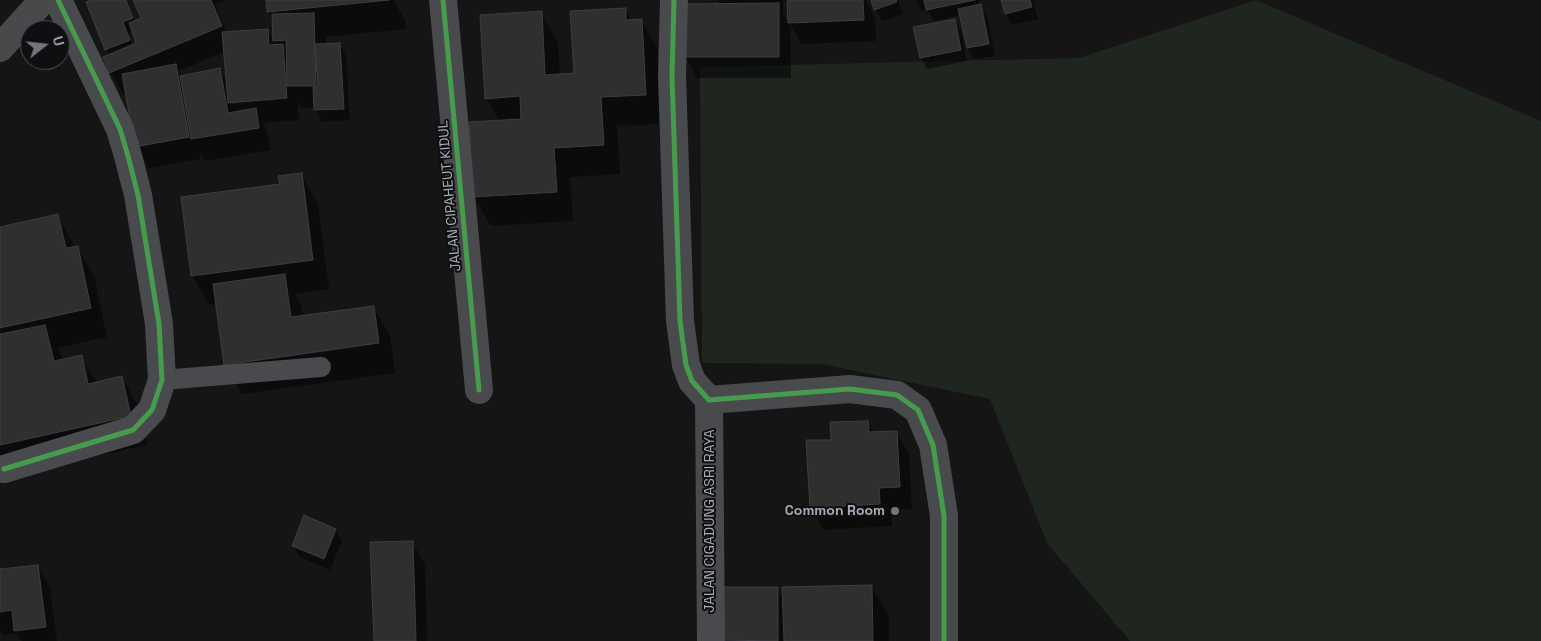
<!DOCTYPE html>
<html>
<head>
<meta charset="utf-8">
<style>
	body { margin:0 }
	#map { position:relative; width:1541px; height:641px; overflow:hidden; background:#151515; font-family:"Space Grotesk",sans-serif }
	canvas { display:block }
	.north { position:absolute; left:20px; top:20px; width:50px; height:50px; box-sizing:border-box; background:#0f0f11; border:1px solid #4b4e53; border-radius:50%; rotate:74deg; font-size:14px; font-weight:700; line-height:20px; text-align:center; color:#a6acb5 }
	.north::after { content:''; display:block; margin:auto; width:18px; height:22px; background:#73777d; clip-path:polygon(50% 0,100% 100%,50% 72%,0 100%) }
</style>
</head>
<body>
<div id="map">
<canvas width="1541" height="641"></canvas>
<div class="north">U</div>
</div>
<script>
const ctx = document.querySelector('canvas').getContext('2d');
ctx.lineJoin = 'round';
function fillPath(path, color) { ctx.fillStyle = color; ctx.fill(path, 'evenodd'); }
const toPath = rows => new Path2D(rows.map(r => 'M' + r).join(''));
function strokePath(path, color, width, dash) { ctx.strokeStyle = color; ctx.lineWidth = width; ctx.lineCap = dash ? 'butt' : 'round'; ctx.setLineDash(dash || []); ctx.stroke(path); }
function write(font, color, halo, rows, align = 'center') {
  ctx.font = font + ' "Space Grotesk",sans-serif'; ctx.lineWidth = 4; ctx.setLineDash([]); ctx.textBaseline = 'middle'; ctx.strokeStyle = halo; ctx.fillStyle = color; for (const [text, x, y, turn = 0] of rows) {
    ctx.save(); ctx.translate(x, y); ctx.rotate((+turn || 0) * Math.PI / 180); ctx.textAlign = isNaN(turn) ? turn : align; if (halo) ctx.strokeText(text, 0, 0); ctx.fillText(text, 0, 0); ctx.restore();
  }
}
fillPath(toPath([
	[1256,0,1541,121,1541,641,1130,641,1047,543,990,399,821,364,702,363,700,67,1079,58]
]), '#1f251f');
fillPath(toPath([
	[95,0,127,0,135,22,142,19,136,0,226,0,215,4,227,33,267,30,274,42,274,22,268,12,267,0,393,0,405,20,405,29,326,37,326,45,340,44,346,56,350,120,322,122,315,108,301,108,298,102,299,120,263,123,267,131,271,150,205,161,200,152,200,159,149,168,136,147,127,93,123,94,110,72,110,56,106,49],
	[133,32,138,44,133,46,128,34],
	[225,52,228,84,220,70,181,77,178,71],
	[718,0,783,0,783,13,790,25,789,9,784,0,866,0,875,18,876,41,802,44,790,24,791,78,697,78,685,56,721,5],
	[872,0,898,0,903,14,882,21,875,9],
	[915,0,979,0,980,6,987,17,995,56,974,59,968,48,961,15,934,21,928,10,922,11],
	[1002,0,1033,0,1038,19,1012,25,1006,14],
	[625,9,632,21,641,20,658,49,663,124,617,126,620,174,570,177,573,221,491,226,474,197,500,122,486,98,541,13,558,42,560,75,575,74],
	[955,20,961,32,967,61,927,69,921,58,915,28],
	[301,174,318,204,329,289,295,294,301,305,303,317,373,307,390,336,395,373,242,394,225,364,217,304,209,305,192,275,281,185],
	[58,215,75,248,77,247,94,276,107,337,58,348,63,360,81,356,97,383,122,378,139,407,147,445,0,477,0,228],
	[867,422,874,433,896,432,909,454,912,509,891,510,892,526,824,530,811,508,832,441],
	[335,530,342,541,330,570,300,557,293,546],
	[412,542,425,564,427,641,376,641],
	[38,566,50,588,57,641,22,641,17,633,4,635,0,629,0,571],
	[872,587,889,616,889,641,723,641,777,588,784,600]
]), '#0007');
const building = toPath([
	[92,0,126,0,133,18,123,22,130,40,105,50,86,2,92,0],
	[133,0,211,0,222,26,109,73,103,57,136,43,129,23,141,18,133,0],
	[266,0,389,0,267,12,266,0],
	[787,0,863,0,864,20,788,23,787,0],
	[871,0,896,0,897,2,874,10,871,0],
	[924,0,975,0,926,10,924,0],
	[1001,0,1030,0,1032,7,1005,14,1001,0],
	[779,3,779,57,683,57,683,4,779,3],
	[981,4,989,44,967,48,958,9,981,4],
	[626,8,626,20,642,19,646,95,601,97,604,145,554,148,557,192,473,197,469,122,521,119,520,96,485,99,480,15,542,11,545,75,574,73,570,11,626,8],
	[314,13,316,86,287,86,286,40,273,41,272,14,314,13],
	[955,19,961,50,920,58,913,27,955,19],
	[268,29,269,45,283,44,287,98,228,103,222,32,268,29],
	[340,43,344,109,314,110,313,87,318,87,315,44,340,43],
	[176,64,189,137,135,147,122,74,176,64],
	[220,68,228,113,256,108,259,128,191,139,180,76,220,68],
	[302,173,313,260,191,276,181,197,280,184,278,176,302,173],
	[58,214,66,248,78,246,91,308,0,328,0,227,58,214],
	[285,274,291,317,374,306,379,343,224,365,213,284,285,274],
	[45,325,54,361,82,355,88,384,122,376,131,416,0,445,0,334,45,325],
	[868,421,869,432,897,431,900,487,879,488,880,504,810,508,806,440,831,440,830,422,868,421],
	[304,515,336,529,324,559,292,546,304,515],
	[413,541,416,641,374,641,370,542,413,541],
	[38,565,46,627,14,631,12,610,0,612,0,569,38,565],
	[872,585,873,641,784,641,782,587,872,585],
	[721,587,778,587,778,641,721,640,721,587]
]);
fillPath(building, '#2f2f30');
strokePath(building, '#3d3e41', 1);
strokePath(toPath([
	[162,380,321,367]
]), '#494a4d', 20);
strokePath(toPath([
	[443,0,479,390],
	[674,0,672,76,680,321,686,365,692,381,709,400],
	[709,400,850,389,897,395,918,410,933,445,944,516,944,641],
	[709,400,711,641],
	[4,469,133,430,152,410,162,380,159,324,154,293,138,195,128,156,120,129,58,0]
]), '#494a4d', 28);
strokePath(toPath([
	[0,48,43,0]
]), '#48494b', 28);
strokePath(toPath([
	[443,0,479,390],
	[674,0,672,76,680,321,686,365,692,381,709,400,850,389,897,395,918,410,933,445,944,516,944,641],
	[4,469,133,430,152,410,162,380,159,324,154,293,138,195,128,156,120,129,58,0]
]), '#469c4c', 5);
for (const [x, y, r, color] of [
	[895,511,5,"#73777d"]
]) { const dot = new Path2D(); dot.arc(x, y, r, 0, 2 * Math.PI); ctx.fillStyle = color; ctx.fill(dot); strokePath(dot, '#0f0f11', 2); }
write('14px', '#a6acb5', '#0f0f11', [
	["JALAN CIPAHEUT KIDUL",450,196,-95],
	["JALAN CIGADUNG ASRI RAYA",710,521,-90]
]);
write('bold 14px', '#a6acb5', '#0f0f11', [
	["Common Room",885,511]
], 'right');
</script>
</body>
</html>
